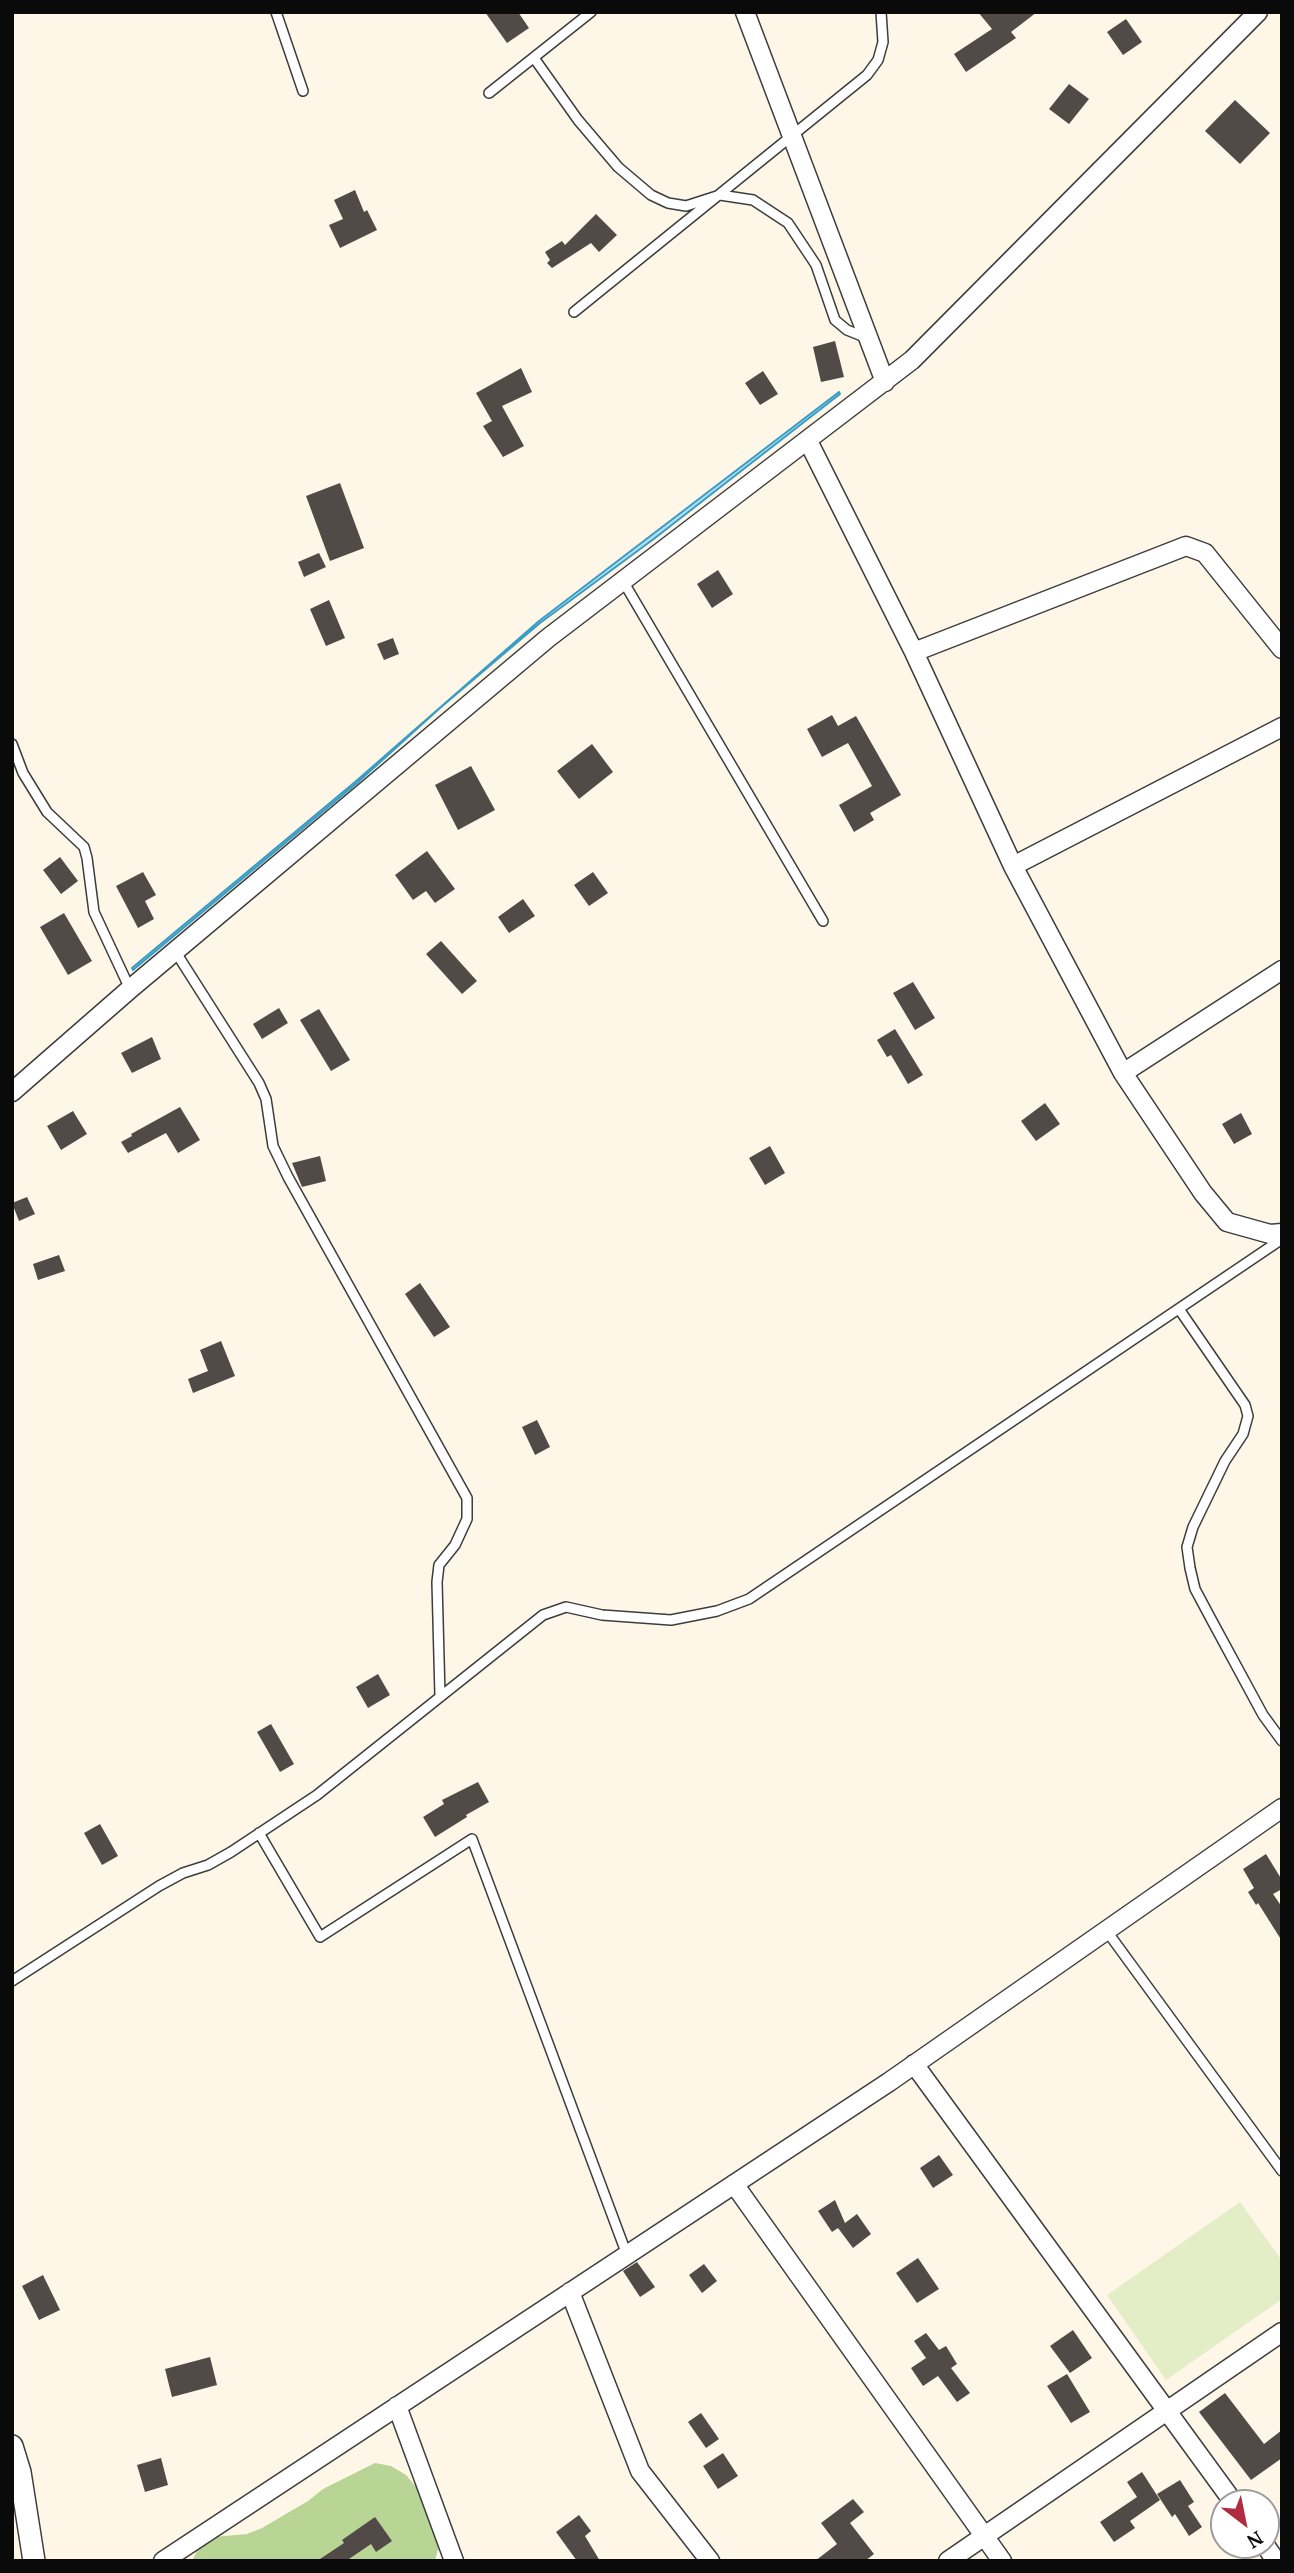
<!DOCTYPE html>
<html>
<head>
<meta charset="utf-8">
<style>
	body { margin:0 }
	#map { position:relative; width:1294px; height:2573px; overflow:hidden; background:#fef7e8; font-family:"PT Serif",serif }
	canvas { display:block }
	.frame { position:absolute; inset:0; border:14px solid #0a0a0a; pointer-events:none }
	.north { position:absolute; left:1210px; top:2489px; width:70px; height:70px; box-sizing:border-box; background:#fff; border:2px solid #9d9d9d; border-radius:50%; rotate:148deg; font-size:19px; font-weight:700; line-height:28px; text-align:center; color:#0a0a0a }
	.north::after { content:''; display:block; margin:auto; width:24px; height:32px; background:#b02b3f; clip-path:polygon(50% 0,100% 100%,50% 72%,0 100%) }
</style>
</head>
<body>
<div id="map">
<canvas width="1294" height="2573"></canvas>
<div class="frame"></div>
<div class="north">N</div>
</div>
<script>
const ctx = document.querySelector('canvas').getContext('2d');
ctx.lineJoin = 'round';
function fillPath(path, color) { ctx.fillStyle = color; ctx.fill(path, 'evenodd'); }
const toPath = rows => new Path2D(rows.map(r => 'M' + r).join(''));
function strokePath(path, color, width, dash) { ctx.strokeStyle = color; ctx.lineWidth = width; ctx.lineCap = dash ? 'butt' : 'round'; ctx.setLineDash(dash || []); ctx.stroke(path); }
fillPath(toPath([
	[375,2463,391,2466,406,2475,428,2501,442,2533,435,2561,192,2561,200,2545,213,2537,247,2534,262,2528,308,2501,323,2489]
]), '#b8d595');
fillPath(toPath([
	[1240,2202,1282,2261,1282,2299,1166,2380,1107,2295]
]), '#e3edc6');
const water = toPath([
	[839,392,840,394,655,538,540,623,440,708,357,783,133,970,132,968,355,782,539,621,839,392]
]);
fillPath(water, '#b0e0f2');
strokePath(water, '#3b9cc4', 2);
fillPath(toPath([
	[485,12,518,12,529,28,507,43],
	[978,12,1037,12,1011,32,1016,38,966,72,954,54,992,29],
	[1126,19,1142,42,1123,55,1107,32],
	[1069,84,1089,99,1069,124,1049,109],
	[1235,100,1270,133,1240,164,1205,131],
	[355,190,364,212,367,210,377,230,340,248,329,225,343,219,334,200],
	[596,214,617,235,599,252,591,243,552,268,547,263,550,260,545,252,562,241,565,245],
	[835,341,844,377,821,382,813,347],
	[521,368,532,392,502,406,524,446,503,457,483,426,492,421,476,393],
	[763,371,778,394,760,405,745,383],
	[340,483,364,548,330,561,306,496],
	[319,553,326,567,304,577,298,562],
	[718,570,733,594,712,608,697,584],
	[329,600,345,638,326,646,310,609],
	[393,638,399,654,384,660,377,644],
	[832,715,838,726,856,716,901,795,870,813,874,820,854,832,839,805,872,786,848,743,822,757,807,729],
	[592,744,613,772,579,799,557,771],
	[471,766,495,810,458,830,435,785],
	[427,851,455,889,435,903,426,891,413,900,395,875],
	[60,857,78,881,61,894,43,870],
	[143,872,156,895,145,901,154,919,138,928,116,886],
	[593,872,608,893,589,906,574,885],
	[523,899,535,916,509,933,498,917],
	[64,913,92,961,68,975,40,927],
	[441,941,477,981,462,994,426,954],
	[913,982,935,1018,915,1030,893,993],
	[279,1008,288,1023,262,1039,253,1024],
	[319,1009,350,1060,331,1071,300,1020],
	[895,1029,923,1075,908,1084,891,1055,887,1057,877,1040],
	[152,1037,161,1059,132,1073,121,1053],
	[1045,1103,1060,1124,1036,1141,1021,1121],
	[180,1107,200,1140,178,1153,166,1133,128,1153,121,1142,132,1136,131,1134],
	[73,1111,87,1134,61,1150,47,1126],
	[1241,1113,1252,1134,1234,1144,1222,1124],
	[770,1146,785,1173,765,1185,749,1158],
	[320,1156,326,1181,302,1187,292,1163],
	[27,1197,35,1214,19,1221,12,1203],
	[59,1255,65,1271,38,1280,33,1264],
	[420,1283,450,1327,434,1337,405,1294],
	[221,1341,235,1376,193,1393,188,1379,208,1371,200,1350],
	[537,1420,550,1447,535,1455,522,1427],
	[378,1674,390,1695,368,1708,356,1687],
	[271,1724,294,1764,280,1772,257,1732],
	[478,1782,489,1802,466,1815,467,1817,435,1837,423,1817,444,1804,442,1800],
	[100,1824,118,1856,102,1865,84,1833],
	[1266,1854,1282,1880,1282,1889,1273,1894,1282,1907,1282,1941,1258,1903,1256,1905,1248,1892,1254,1888,1243,1869],
	[939,2155,953,2175,933,2188,920,2168],
	[835,2200,845,2223,857,2214,871,2234,853,2248,838,2228,832,2232,818,2211],
	[918,2258,939,2289,917,2303,896,2273],
	[637,2262,655,2287,640,2297,623,2271],
	[704,2264,717,2281,702,2293,689,2275],
	[43,2275,60,2310,39,2320,22,2286],
	[1073,2330,1092,2358,1070,2373,1050,2346],
	[926,2333,939,2350,946,2346,957,2364,951,2368,970,2393,957,2402,938,2376,923,2386,911,2368,926,2358,914,2341],
	[210,2357,217,2385,172,2397,165,2369],
	[1067,2374,1090,2412,1071,2423,1047,2386],
	[1225,2393,1264,2444,1282,2430,1282,2458,1251,2480,1199,2412],
	[701,2413,719,2439,706,2448,688,2422],
	[723,2453,738,2476,718,2489,703,2466],
	[161,2458,168,2485,145,2492,137,2465],
	[1142,2472,1160,2500,1130,2521,1135,2528,1114,2542,1100,2522,1137,2497,1127,2482],
	[1180,2480,1194,2502,1188,2506,1202,2527,1189,2536,1175,2514,1172,2517,1157,2494],
	[853,2499,864,2512,850,2523,874,2554,865,2561,815,2561,837,2544,821,2523],
	[579,2515,591,2531,585,2536,600,2561,577,2561,556,2532],
	[375,2517,392,2541,376,2552,371,2544,346,2561,317,2561,344,2543,342,2540]
]), '#524a47');
const service = toPath([
	[276,12,303,91],
	[534,58,578,120,618,167,651,195,668,203,686,206,720,195,753,200,788,223,816,265,835,320,847,330,867,338],
	[489,93,591,12],
	[574,312,867,75,878,60,883,42,881,12],
	[623,581,823,921],
	[12,744,23,773,47,812,84,847,87,858,94,912,130,989],
	[175,951,259,1083,266,1099,273,1146,288,1177,467,1498,467,1519,455,1545,439,1565,437,1582,440,1696],
	[1179,1309,1245,1405,1248,1416,1243,1434,1225,1461,1193,1527,1187,1547,1190,1568,1195,1589,1211,1619,1263,1715,1282,1741],
	[259,1833,320,1937,472,1839,627,2255],
	[1106,1930,1282,2171],
	[12,1981,159,1886,183,1873,208,1865,231,1852,317,1795,543,1615,566,1607,602,1615,671,1620,717,1611,749,1599,1282,1239]
]);
const minor = toPath([
	[745,12,885,382],
	[808,441,914,652,1013,866,1123,1073,1203,1193,1227,1222,1270,1234,1282,1233],
	[914,652,1186,546,1205,553,1282,649],
	[1013,866,1282,727],
	[1123,1073,1282,970],
	[12,1092,130,989,548,638,912,360,1258,12],
	[914,2064,1234,2503],
	[734,2184,1002,2561],
	[570,2292,640,2471,710,2561],
	[397,2406,454,2561],
	[1265,2545,1276,2561],
	[163,2561,889,2082,1282,1808],
	[948,2561,1282,2332]
]);
const tertiary = toPath([
	[12,2446,20,2472,34,2561]
]);
strokePath(service, '#3d3d3d', 12);
strokePath(minor, '#3d3d3d', 21);
strokePath(tertiary, '#3d3d3d', 24);
strokePath(service, '#fff', 9);
strokePath(minor, '#fff', 18);
strokePath(tertiary, '#fff', 21);
</script>
</body>
</html>
